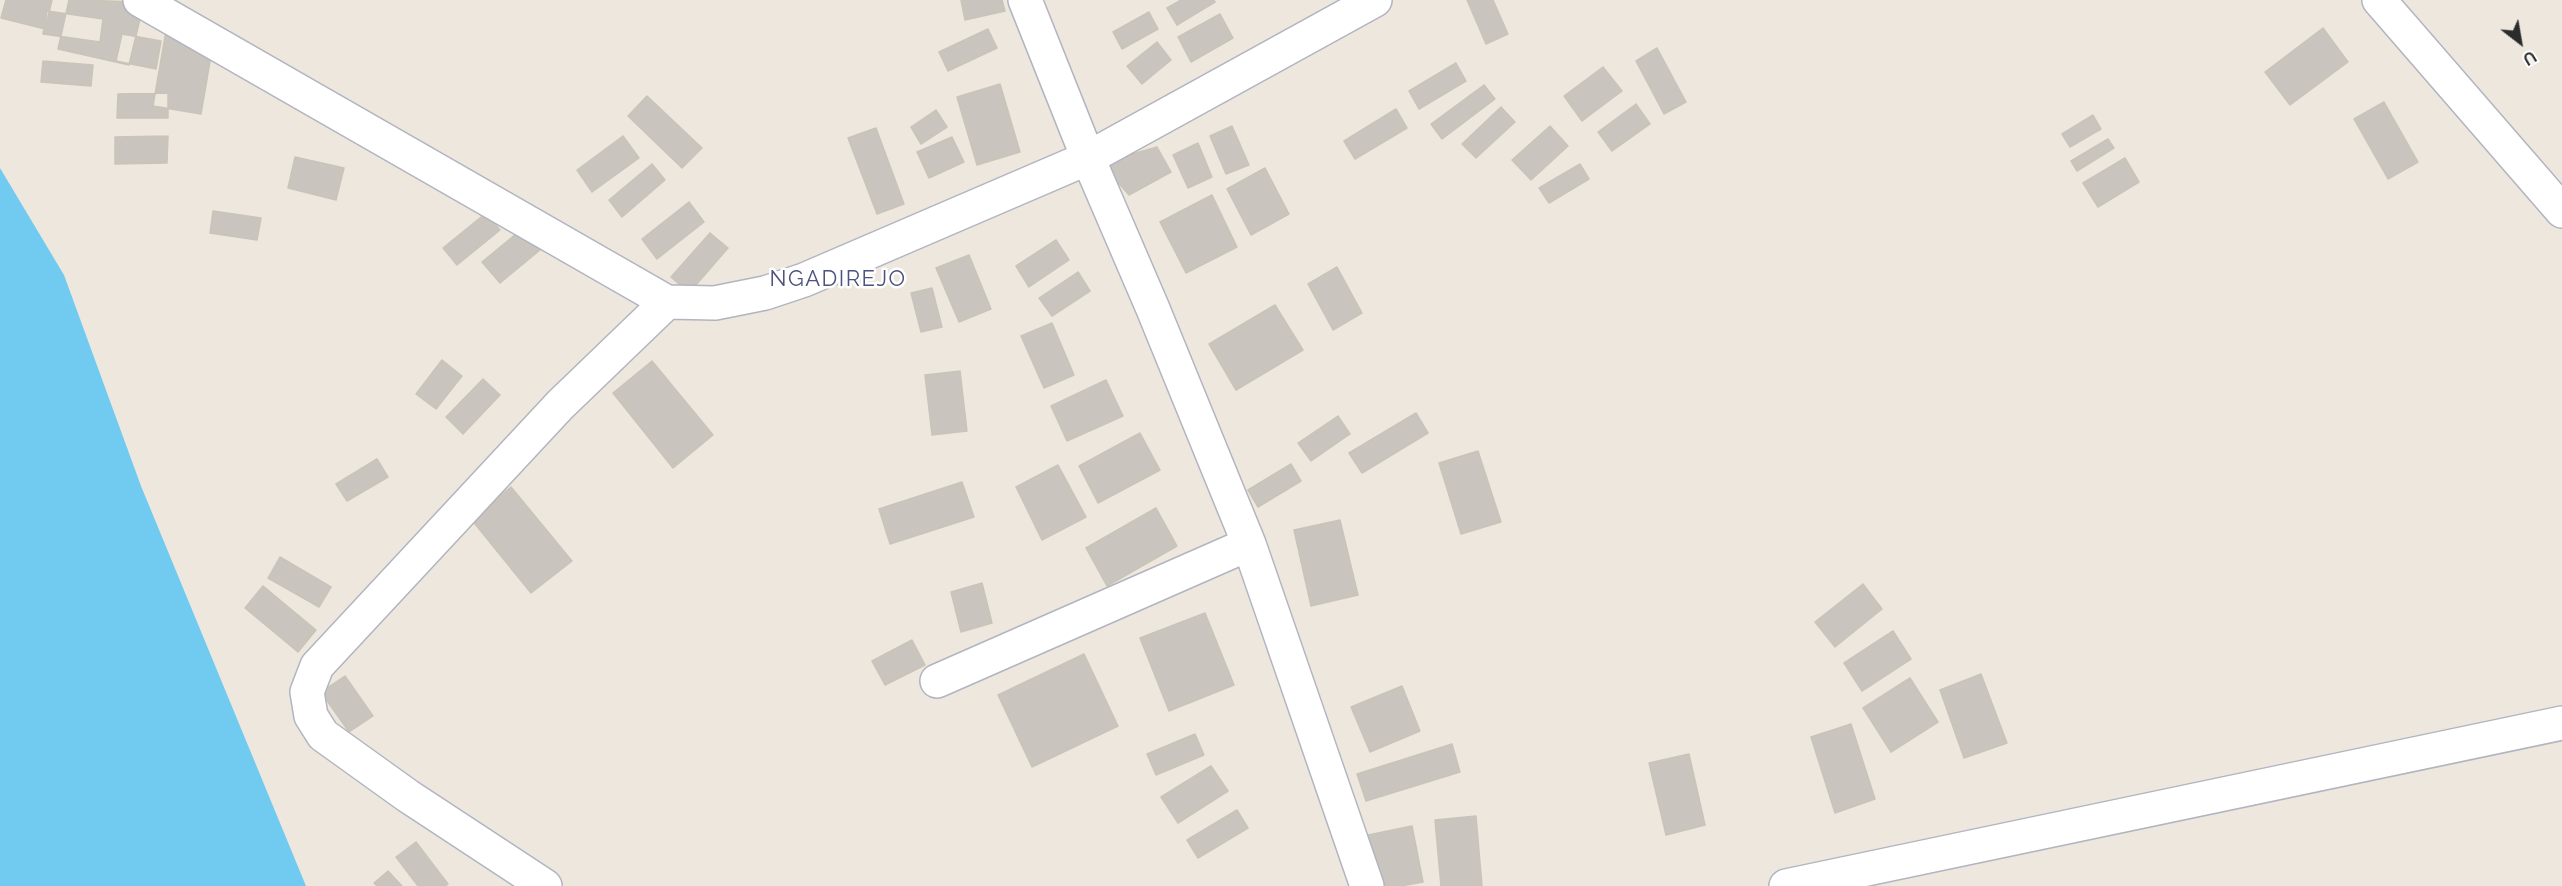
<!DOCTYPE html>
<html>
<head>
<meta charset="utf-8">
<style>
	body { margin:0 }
	#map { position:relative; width:2562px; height:886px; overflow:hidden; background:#eee7de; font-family:Raleway,sans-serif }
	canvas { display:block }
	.north { position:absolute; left:2490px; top:12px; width:60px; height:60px; -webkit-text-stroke:4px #fff; paint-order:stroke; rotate:149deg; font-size:16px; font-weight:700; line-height:24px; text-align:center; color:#2c2c2c }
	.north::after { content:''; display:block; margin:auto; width:21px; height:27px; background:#2c2c2c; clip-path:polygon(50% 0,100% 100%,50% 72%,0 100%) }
</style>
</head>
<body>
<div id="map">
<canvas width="2562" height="886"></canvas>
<div class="north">U</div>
</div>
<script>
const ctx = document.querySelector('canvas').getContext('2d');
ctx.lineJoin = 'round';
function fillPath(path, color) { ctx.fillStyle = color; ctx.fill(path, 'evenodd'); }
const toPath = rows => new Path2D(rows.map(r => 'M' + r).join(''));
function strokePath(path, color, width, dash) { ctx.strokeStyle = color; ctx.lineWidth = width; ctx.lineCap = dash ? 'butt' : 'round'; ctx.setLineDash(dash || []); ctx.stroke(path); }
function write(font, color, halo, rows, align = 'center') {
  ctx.font = font + ' Raleway,sans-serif'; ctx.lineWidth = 5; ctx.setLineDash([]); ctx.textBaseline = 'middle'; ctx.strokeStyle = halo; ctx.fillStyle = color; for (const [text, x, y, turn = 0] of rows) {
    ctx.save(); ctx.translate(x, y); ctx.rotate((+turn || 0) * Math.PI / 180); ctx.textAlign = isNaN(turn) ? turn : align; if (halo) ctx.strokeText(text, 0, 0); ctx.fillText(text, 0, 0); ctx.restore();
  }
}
fillPath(toPath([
	[0,168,64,275,141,486,306,886,0,886]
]), '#71cbf0');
const building = toPath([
	[6,0,52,0,45,29,1,18,6,0],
	[69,0,144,2,129,65,58,49,69,0],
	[961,0,1002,0,1005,11,965,20,961,0],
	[1181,0,1214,0,1215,2,1177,25,1167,8,1181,0],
	[1467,0,1493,0,1508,34,1486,44,1467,0],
	[47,11,103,19,100,42,43,34,47,11],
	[1149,12,1158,29,1122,49,1113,32,1149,12],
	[1220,14,1233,38,1191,62,1178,37,1220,14],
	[2323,28,2348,62,2290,105,2265,72,2323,28],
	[988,29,997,48,948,71,939,52,988,29],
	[166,31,214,38,201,114,153,106,166,31],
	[122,34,161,41,156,69,116,61,122,34],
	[1157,42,1171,60,1142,84,1127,66,1157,42],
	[1657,48,1686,102,1664,114,1636,61,1657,48],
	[43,61,93,65,91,86,41,82,43,61],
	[1456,63,1466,81,1419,109,1409,91,1456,63],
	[1603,67,1622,91,1582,121,1564,96,1603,67],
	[1000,84,1020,152,977,165,957,97,1000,84],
	[1484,85,1495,99,1442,139,1431,124,1484,85],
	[168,93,168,118,117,118,118,94,168,93],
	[647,96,702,148,682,168,628,116,647,96],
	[2384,102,2418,162,2388,179,2354,119,2384,102],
	[1636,104,1650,124,1612,151,1598,132,1636,104],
	[1501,107,1515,122,1476,158,1462,144,1501,107],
	[1396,109,1407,128,1355,159,1344,141,1396,109],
	[936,110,947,127,921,144,911,127,936,110],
	[2093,115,2101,129,2070,147,2062,134,2093,115],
	[1232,126,1249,165,1226,174,1210,136,1232,126],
	[1550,126,1568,146,1531,180,1512,160,1550,126],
	[876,128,904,204,877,214,848,138,876,128],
	[168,136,167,163,115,164,115,137,168,136],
	[623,136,639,158,592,192,577,170,623,136],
	[952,137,964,162,929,178,917,152,952,137],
	[2108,139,2114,148,2077,171,2071,161,2108,139],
	[1198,143,1212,177,1188,188,1173,155,1198,143],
	[1157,147,1171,172,1129,195,1101,163,1157,147],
	[295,157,344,168,336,200,288,188,295,157],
	[2125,158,2139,182,2098,207,2083,183,2125,158],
	[652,164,665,180,622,217,609,200,652,164],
	[1580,164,1589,179,1549,203,1539,188,1580,164],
	[1265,168,1289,214,1251,235,1227,189,1265,168],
	[1212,195,1237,247,1186,273,1160,222,1212,195],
	[689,202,704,222,657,259,642,239,689,202],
	[213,211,261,218,257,240,210,233,213,211],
	[486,213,500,230,457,265,443,248,486,213],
	[522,229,540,250,500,283,482,262,522,229],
	[710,233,728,248,689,293,671,277,710,233],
	[1056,240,1069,260,1029,287,1016,266,1056,240],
	[969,255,991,309,959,322,936,268,969,255],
	[1337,267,1362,313,1333,330,1308,284,1337,267],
	[1078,272,1090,291,1052,316,1039,298,1078,272],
	[932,288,942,327,921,332,911,293,932,288],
	[1275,305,1303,350,1236,390,1209,344,1275,305],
	[1052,323,1074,375,1044,388,1021,336,1052,323],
	[442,360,462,376,436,409,416,394,442,360],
	[652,361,713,435,673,468,613,393,652,361],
	[960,371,967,431,932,435,925,375,960,371],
	[483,379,500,395,463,434,446,417,483,379],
	[1106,380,1123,416,1067,441,1051,406,1106,380],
	[1416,413,1428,433,1362,473,1349,453,1416,413],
	[1338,416,1350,434,1311,461,1298,443,1338,416],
	[1140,433,1160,470,1098,503,1079,466,1140,433],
	[1478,451,1501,522,1461,534,1439,463,1478,451],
	[377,459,388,477,347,501,336,484,377,459],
	[1291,464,1301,481,1258,507,1248,490,1291,464],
	[1058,465,1086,517,1042,540,1016,487,1058,465],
	[962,482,974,517,890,544,879,509,962,482],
	[511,487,572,561,531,593,471,519,511,487],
	[1156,508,1177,546,1107,586,1086,548,1156,508],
	[1340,520,1358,595,1311,606,1294,530,1340,520],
	[280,557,331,587,319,607,268,578,280,557],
	[982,583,992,623,961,632,951,592,982,583],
	[1863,584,1882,609,1835,647,1815,622,1863,584],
	[263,586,316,630,298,652,245,608,263,586],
	[1205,613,1234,685,1169,711,1140,638,1205,613],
	[1893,631,1911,659,1862,691,1844,663,1893,631],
	[912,640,925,665,885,685,872,661,912,640],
	[1084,654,1118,726,1032,767,998,695,1084,654],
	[1981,674,2007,743,1964,758,1940,690,1981,674],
	[345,676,373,716,349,732,321,692,345,676],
	[1910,678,1938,722,1891,752,1863,708,1910,678],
	[1402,686,1420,731,1370,752,1351,707,1402,686],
	[1851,724,1875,799,1835,813,1811,737,1851,724],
	[1195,734,1204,755,1156,775,1147,754,1195,734],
	[1452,744,1460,772,1366,801,1357,774,1452,744],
	[1689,754,1705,825,1666,835,1649,763,1689,754],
	[1211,766,1228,791,1178,823,1161,797,1211,766],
	[1237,810,1248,828,1198,858,1187,840,1237,810],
	[1476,816,1482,886,1441,886,1435,820,1476,816],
	[1412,826,1423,882,1401,886,1378,886,1368,835,1412,826],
	[416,842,448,884,445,886,418,886,396,857,416,842],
	[388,871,402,886,377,886,374,883,388,871]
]);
fillPath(building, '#c9c4be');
strokePath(building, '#c9c4b8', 1.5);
const street = toPath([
	[140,0,667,302],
	[1025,0,1088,158,1153,309,1249,544,1367,886],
	[2379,0,2562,211],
	[937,681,1249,544],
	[545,886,408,796,323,735,311,716,307,692,317,666,560,405,667,302,715,303,765,293,804,280,1088,158,1375,0],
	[1786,886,2562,723]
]);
strokePath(street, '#b2b4c0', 36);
strokePath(street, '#fff', 33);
ctx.letterSpacing = '1.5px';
write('22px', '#4b537e', '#fff', [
	["NGADIREJO",838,279]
]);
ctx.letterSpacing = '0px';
</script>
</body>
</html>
